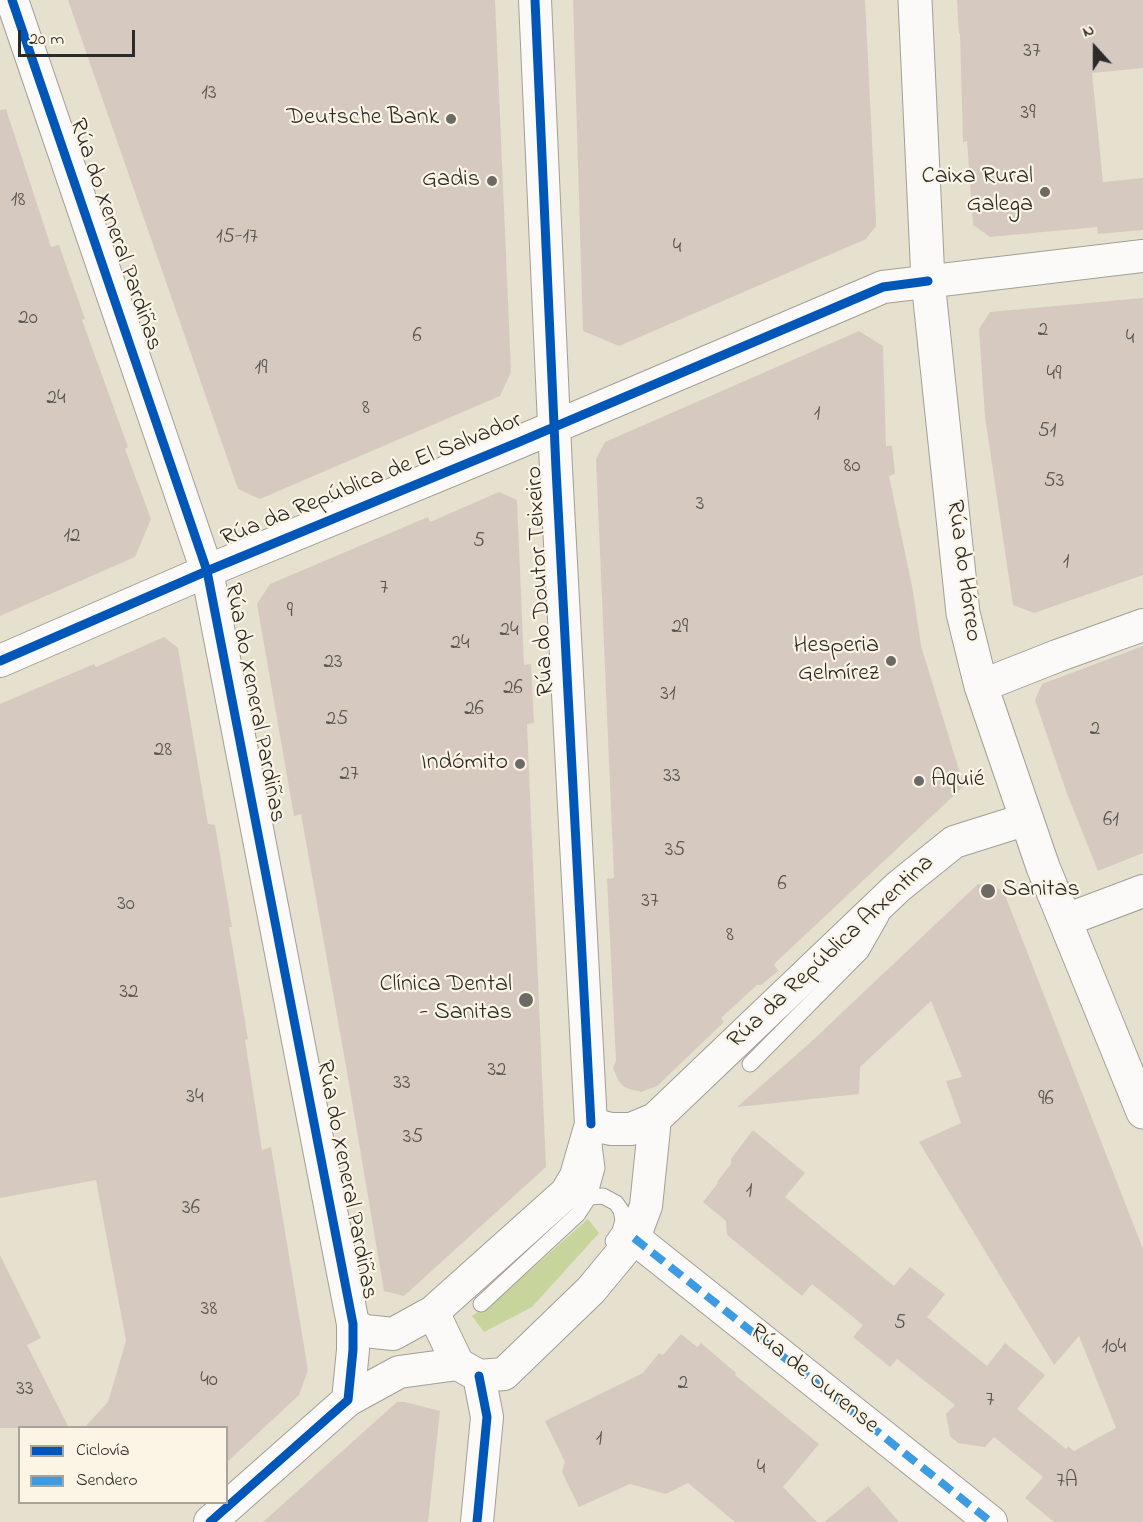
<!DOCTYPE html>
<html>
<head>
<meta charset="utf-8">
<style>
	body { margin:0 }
	#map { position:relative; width:1143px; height:1522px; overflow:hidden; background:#e6e0cf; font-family:"Indie Flower",sans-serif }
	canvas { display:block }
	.legend { position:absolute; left:18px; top:1426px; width:210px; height:78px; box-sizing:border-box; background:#fcf5e5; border:2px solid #a8a49b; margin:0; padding:8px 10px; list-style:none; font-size:18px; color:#2b2b2b }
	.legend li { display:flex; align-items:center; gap:12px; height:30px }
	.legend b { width:30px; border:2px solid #a8a49b }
	.north { position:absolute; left:1065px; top:18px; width:60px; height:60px; -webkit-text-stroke:4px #fcf5e5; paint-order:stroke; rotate:339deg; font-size:16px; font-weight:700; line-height:24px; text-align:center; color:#2b2b2b }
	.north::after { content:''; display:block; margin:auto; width:21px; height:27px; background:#2b2b2b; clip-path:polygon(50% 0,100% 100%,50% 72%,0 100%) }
	.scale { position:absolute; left:18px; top:30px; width:117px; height:27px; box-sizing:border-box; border:3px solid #2b2b2b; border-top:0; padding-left:8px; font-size:18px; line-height:21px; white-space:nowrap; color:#2b2b2b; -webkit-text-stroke:4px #fcf5e5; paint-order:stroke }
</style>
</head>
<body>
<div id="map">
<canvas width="1143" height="1522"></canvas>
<ul class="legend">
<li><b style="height:8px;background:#0057b8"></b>Ciclovía</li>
<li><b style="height:8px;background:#3d9ce1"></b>Sendero</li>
</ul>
<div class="north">N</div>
<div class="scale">20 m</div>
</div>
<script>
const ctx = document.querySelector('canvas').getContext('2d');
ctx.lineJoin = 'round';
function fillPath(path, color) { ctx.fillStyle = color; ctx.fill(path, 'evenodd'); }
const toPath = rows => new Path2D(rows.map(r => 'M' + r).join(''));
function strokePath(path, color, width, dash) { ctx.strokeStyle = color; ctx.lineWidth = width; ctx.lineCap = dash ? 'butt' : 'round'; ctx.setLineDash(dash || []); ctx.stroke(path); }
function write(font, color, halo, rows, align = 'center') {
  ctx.font = font + ' "Indie Flower",sans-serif'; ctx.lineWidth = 4.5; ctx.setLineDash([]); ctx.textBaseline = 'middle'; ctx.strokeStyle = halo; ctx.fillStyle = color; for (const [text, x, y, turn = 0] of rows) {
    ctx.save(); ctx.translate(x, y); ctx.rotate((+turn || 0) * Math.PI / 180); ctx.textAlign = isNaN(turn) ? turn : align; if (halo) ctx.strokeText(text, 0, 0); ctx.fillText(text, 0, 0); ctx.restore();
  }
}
fillPath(toPath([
	[588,1219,599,1233,532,1307,484,1332,472,1316,499,1298]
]), '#c7d49b');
fillPath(toPath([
	[68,0,495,0,511,372,500,396,260,499,238,489],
	[573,0,865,0,876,221,876,226,866,239,619,346,583,331],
	[957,0,1143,0,1143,68,1092,73,1103,182,1143,178,1143,230,1098,234,1097,227,990,237,973,225,967,141,963,142,960,34,959,34],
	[6,109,51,247,59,245,85,319,82,320,128,447,125,449,151,519,135,557,0,616,0,110],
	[1143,298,1143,575,1034,613,1013,605,985,417,979,329,990,312],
	[859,331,883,346,886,446,892,446,895,474,889,476,913,591,921,646,964,786,774,964,778,971,761,985,757,985,721,1018,724,1022,657,1086,641,1092,629,1089,623,1086,618,1080,613,1068,616,1061,607,879,614,878,596,459,605,442],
	[499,492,517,500,524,665,531,664,534,723,527,724,546,1167,404,1296,384,1291,346,1066,301,814,294,816,257,604,270,584,428,517,430,522],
	[164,637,178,648,208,824,215,825,232,927,229,927,248,1039,245,1040,262,1150,271,1147,308,1370,299,1395,226,1463,226,1428,84,1428,108,1402,126,1341,96,1180,0,1198,0,704,94,664,96,667],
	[1143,646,1143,853,1098,871,1066,791,1035,700,1042,684],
	[978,884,1003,890,1143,1249,1143,1522,1054,1522,1025,1498,1043,1477,994,1437,985,1447,958,1443,950,1436,946,1414,955,1405,897,1359,890,1367,853,1337,863,1325,812,1284,802,1296,727,1235,726,1221,703,1202,718,1183,717,1182,731,1164,731,1159,753,1130,805,1173,785,1197,894,1286,910,1267,945,1294,927,1317,987,1366,1005,1343,1045,1375,1017,1409,1066,1449,1068,1446,1074,1451,1116,1428,1079,1336,1054,1365,919,1142,961,1123,946,1081,962,1077,931,1001,860,1067,859,1094,737,1107,812,1041],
	[0,1255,41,1338,27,1345,69,1428,0,1428],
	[681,1334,697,1347,701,1343,736,1373,735,1375,819,1444,783,1487,817,1522,735,1522,688,1483,666,1494,630,1484,579,1507,562,1472,565,1462,545,1421,643,1373,659,1353,663,1355],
	[397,1402,405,1402,440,1411,428,1522,263,1522],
	[868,1486,899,1522,824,1522]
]), '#d6cac0');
const service = toPath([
	[750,1064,861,952,881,917],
	[589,1197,603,1196,616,1203,621,1210,623,1220,620,1231,613,1241],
	[481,1304,578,1214,589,1197,597,1168,594,1145]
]);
const minor = toPath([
	[12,0,207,571,353,1324,353,1350,348,1400],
	[0,661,207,571,519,442,883,287,1143,256],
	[981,686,1057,656,1143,625],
	[1066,920,1143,891],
	[591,1124,611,1129,631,1129,655,1119,898,887,954,842,1027,819],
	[634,1238,991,1522],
	[433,1312,458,1364,479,1376,504,1374,591,1290,634,1238,646,1206,655,1119],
	[353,1324,365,1331,393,1334,433,1312,566,1193,576,1176,591,1124,556,469,535,0],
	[210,1522,348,1400,399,1372,458,1364],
	[477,1522,487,1417,479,1376]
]);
const tertiary = toPath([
	[915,0,928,281,963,613,981,686,1043,867,1143,1112]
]);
strokePath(service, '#a29f95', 17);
strokePath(minor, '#a29f95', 34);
strokePath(tertiary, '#a29f95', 35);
strokePath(service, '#fbfaf8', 15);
strokePath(minor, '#fbfaf8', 32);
strokePath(tertiary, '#fbfaf8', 33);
strokePath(toPath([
	[634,1238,991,1522]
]), '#3d9ce1', 8, [15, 8]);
strokePath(toPath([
	[12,0,207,571,353,1324,353,1350,348,1400,210,1522],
	[535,0,556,469,591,1124],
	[0,661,207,571,519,442,883,287,928,281],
	[477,1522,487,1417,479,1376]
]), '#0057b8', 9);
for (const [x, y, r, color] of [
	[451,119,6,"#6c6a64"],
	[492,181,6,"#6c6a64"],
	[1045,192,6,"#6c6a64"],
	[891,661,6,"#6c6a64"],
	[520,764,6,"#6c6a64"],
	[919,781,6,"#6c6a64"],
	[988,891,8,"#6c6a64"],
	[526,1000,8,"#6c6a64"]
]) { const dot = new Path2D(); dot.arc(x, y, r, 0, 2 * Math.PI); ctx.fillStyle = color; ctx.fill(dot); strokePath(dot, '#fcf5e5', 2); }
write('21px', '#565451', null, [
	["37",1032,53],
	["13",209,95],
	["39",1028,115],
	["18",18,202],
	["15-17",237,239],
	["4",677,249],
	["20",28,320],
	["2",1043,332],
	["6",417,338],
	["4",1130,340],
	["19",261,370],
	["49",1054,376],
	["24",56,400],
	["8",366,410],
	["1",817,416],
	["51",1047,433],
	["80",852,468],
	["53",1054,483],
	["3",700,506],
	["12",72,538],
	["5",479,543],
	["1",1066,564],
	["7",384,590],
	["9",290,613],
	["29",680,629],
	["24",509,632],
	["24",460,645],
	["23",333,664],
	["26",513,690],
	["31",668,696],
	["26",474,711],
	["25",337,721],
	["2",1095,731],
	["28",163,752],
	["27",349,776],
	["33",672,778],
	["61",1111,822],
	["35",675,852],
	["6",782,886],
	["37",650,903],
	["30",126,906],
	["8",730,937],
	["32",129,994],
	["32",497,1072],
	["33",402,1085],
	["34",195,1099],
	["96",1046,1101],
	["35",413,1139],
	["1",749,1193],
	["36",191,1210],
	["38",209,1311],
	["5",900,1325],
	["104",1114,1349],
	["40",209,1382],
	["2",683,1385],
	["33",25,1391],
	["7",990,1402],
	["1",599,1441],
	["4",761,1470],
	["7A",1067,1483]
]);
write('24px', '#2b2b2b', '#fcf5e5', [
	["Deutsche Bank",439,119],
	["Caixa Rural",1033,178],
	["Galega",1033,206],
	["Gadis",480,181],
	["Hesperia",879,647],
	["Gelmírez",879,675],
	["Indómito",508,764],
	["Aquié",931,781,"left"],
	["Sanitas",1002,891,"left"],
	["Clínica Dental",512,986],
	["- Sanitas",512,1014]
], 'right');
write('24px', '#2b2b2b', '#fcf5e5', [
	["Rúa do Xeneral Pardiñas",114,235,71],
	["Rúa da República de El Salvador",372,481,-22],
	["Rúa do Hórreo",962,571,82],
	["Rúa do Doutor Teixeiro",542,581,-93],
	["Rúa do Xeneral Pardiñas",253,703,79],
	["Rúa da República Arxentina",832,953,-43],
	["Rúa do Xeneral Pardiñas",345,1180,79],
	["Rúa de Ourense",813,1380,39]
]);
</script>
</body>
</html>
